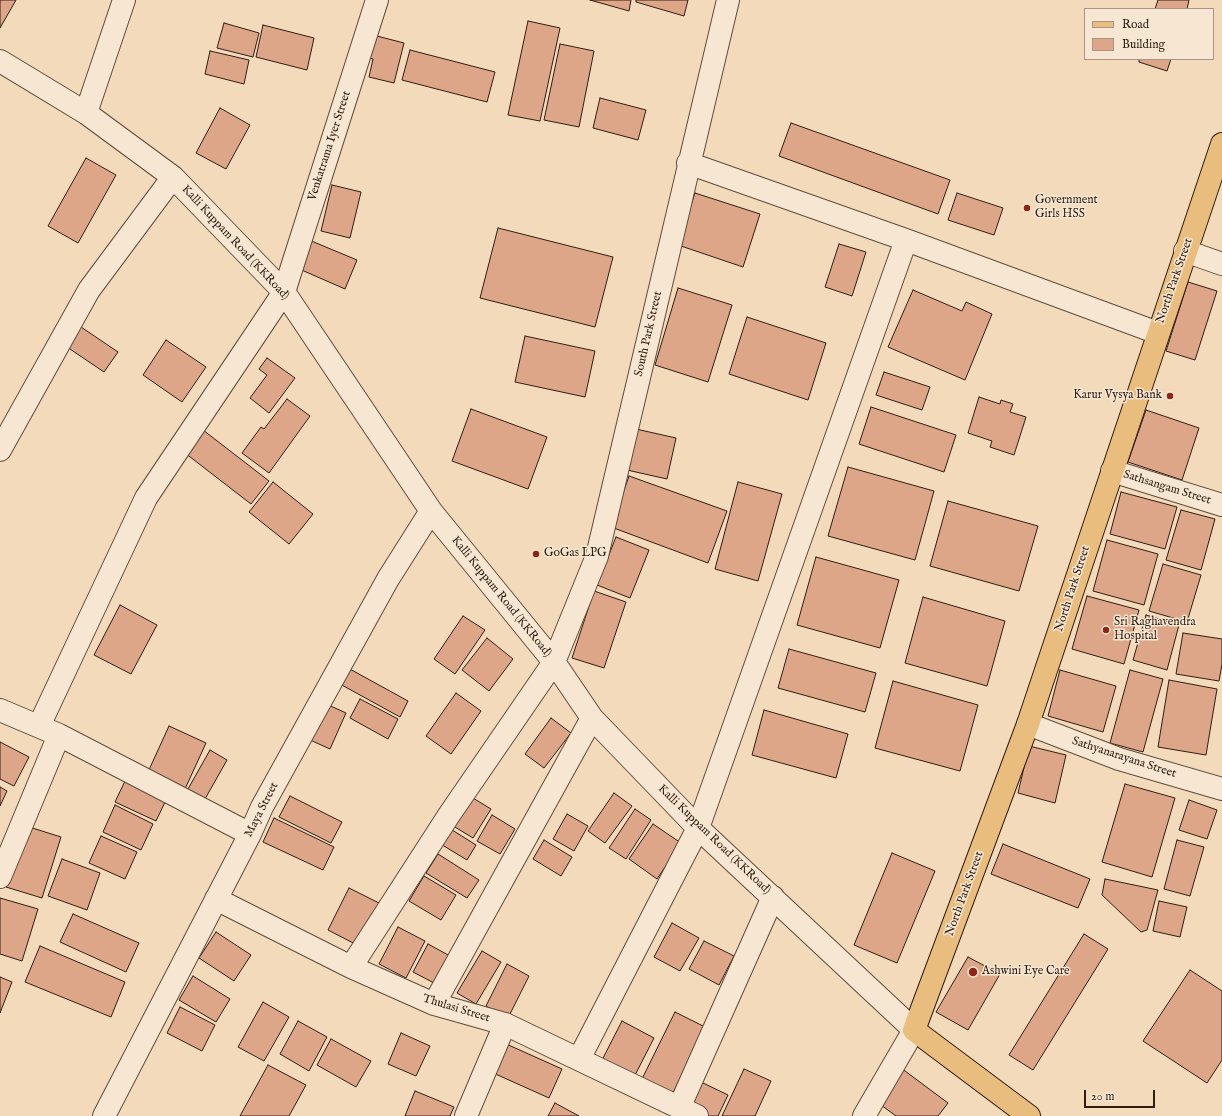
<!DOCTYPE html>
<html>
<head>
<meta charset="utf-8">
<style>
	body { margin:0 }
	#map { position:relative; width:1222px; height:1116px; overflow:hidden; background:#f2daba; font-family:"IM FELL English",serif }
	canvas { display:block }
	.legend { position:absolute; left:1084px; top:8px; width:130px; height:52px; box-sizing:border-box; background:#f7e7d2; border:1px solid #a79685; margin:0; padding:5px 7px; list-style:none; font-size:12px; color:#2f1d12 }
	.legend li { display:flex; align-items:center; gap:8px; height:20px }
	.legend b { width:20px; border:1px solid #a79685 }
	.scale { position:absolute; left:1084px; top:1090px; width:71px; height:18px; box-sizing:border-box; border:2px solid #2f1d12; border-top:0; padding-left:5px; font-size:12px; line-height:14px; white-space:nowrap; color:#2f1d12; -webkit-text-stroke:3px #f7e7d2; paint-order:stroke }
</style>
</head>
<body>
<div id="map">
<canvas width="1222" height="1116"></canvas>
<ul class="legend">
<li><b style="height:5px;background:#e9bd7d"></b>Road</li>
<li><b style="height:11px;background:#dea688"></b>Building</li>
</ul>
<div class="scale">20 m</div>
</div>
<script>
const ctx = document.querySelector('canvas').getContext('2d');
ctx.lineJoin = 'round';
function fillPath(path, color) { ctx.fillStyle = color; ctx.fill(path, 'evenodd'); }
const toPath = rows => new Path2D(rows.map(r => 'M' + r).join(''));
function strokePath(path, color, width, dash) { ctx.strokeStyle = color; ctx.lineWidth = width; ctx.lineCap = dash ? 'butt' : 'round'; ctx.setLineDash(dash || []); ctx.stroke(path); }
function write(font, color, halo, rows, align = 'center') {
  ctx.font = font + ' "IM FELL English",serif'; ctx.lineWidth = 3; ctx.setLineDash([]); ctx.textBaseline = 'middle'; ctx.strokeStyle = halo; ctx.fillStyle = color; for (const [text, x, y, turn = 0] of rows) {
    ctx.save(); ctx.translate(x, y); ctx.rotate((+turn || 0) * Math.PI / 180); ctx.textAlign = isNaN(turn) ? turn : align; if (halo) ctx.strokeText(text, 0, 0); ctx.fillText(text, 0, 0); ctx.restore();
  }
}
const building = toPath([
	[0,0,16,0,0,28,0,0],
	[590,0,631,0,629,11,590,0],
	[636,0,688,0,684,16,636,2,636,0],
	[1158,0,1189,0,1187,9,1155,9,1158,0],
	[528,21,560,28,540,121,508,115,528,21],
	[224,23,259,33,253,57,217,48,224,23],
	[263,25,314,38,307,70,256,57,263,25],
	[369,34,404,43,394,83,369,77,373,59,363,57,369,34],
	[560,44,594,51,579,127,544,120,560,44],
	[410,50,495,72,487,102,402,80,410,50],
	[210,51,249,60,244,84,205,74,210,51],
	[1139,59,1171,59,1167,71,1139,62,1139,59],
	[600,98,646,110,638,140,593,128,600,98],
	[220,108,250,125,226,169,196,153,220,108],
	[791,123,950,180,938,214,779,156,791,123],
	[86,158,116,175,78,243,48,226,86,158],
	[332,185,361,192,350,238,321,231,332,185],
	[695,193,760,214,743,267,678,245,695,193],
	[957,193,1003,208,994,235,948,220,957,193],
	[498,228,613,257,595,327,480,298,498,228],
	[309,240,357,260,345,289,297,268,309,240],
	[839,244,866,252,852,296,825,287,839,244],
	[1188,282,1217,291,1195,360,1166,351,1188,282],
	[678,288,732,305,708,382,655,365,678,288],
	[913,290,962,311,966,302,992,314,965,380,888,347,913,290],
	[747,317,826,343,808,400,729,374,747,317],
	[78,325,118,352,104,372,64,345,78,325],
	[525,336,595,351,585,397,515,382,525,336],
	[166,340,206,367,182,402,143,375,166,340],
	[267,358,295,378,269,413,250,398,267,375,259,369,267,358],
	[884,372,930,387,922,410,876,395,884,372],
	[979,397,1000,404,1001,400,1013,404,1010,412,1026,417,1014,455,990,447,992,441,968,433,979,397],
	[287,399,310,416,269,473,242,453,261,427,264,429,287,399],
	[871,407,956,435,944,472,859,444,871,407],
	[471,409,547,437,528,489,452,461,471,409],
	[1146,410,1199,428,1182,480,1128,462,1146,410],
	[636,429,676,438,667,479,627,470,636,429],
	[203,430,269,481,251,504,185,453,203,430],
	[848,467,934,491,915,560,828,536,848,467],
	[629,476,727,511,708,563,611,527,629,476],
	[273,482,313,514,289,544,249,512,273,482],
	[738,482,782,494,758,581,715,569,738,482],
	[1121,492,1177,507,1165,549,1110,534,1121,492],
	[948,501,1038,526,1019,591,930,566,948,501],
	[1181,510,1215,519,1201,570,1166,560,1181,510],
	[616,537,649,550,630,598,597,585,616,537],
	[1107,540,1158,554,1144,605,1093,591,1107,540],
	[816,557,899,580,880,648,797,625,816,557],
	[1163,564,1201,575,1187,622,1149,611,1163,564],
	[594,591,626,602,604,668,572,658,594,591],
	[1087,596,1139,610,1124,664,1072,649,1087,596],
	[923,597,1005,621,987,686,905,663,923,597],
	[120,605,157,625,131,674,94,655,120,605],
	[1146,615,1179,625,1167,670,1133,660,1146,615],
	[463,616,485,630,455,674,434,659,463,616],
	[1183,633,1222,639,1222,664,1219,681,1176,674,1183,633],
	[487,638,513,659,489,691,462,670,487,638],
	[789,649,876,673,865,712,778,688,789,649],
	[348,668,408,701,400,717,340,684,348,668],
	[1060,670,1116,686,1103,732,1048,716,1060,670],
	[1130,670,1163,679,1143,752,1110,743,1130,670],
	[1169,680,1217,689,1206,755,1158,747,1169,680],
	[893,681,978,705,960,771,875,748,893,681],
	[456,693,481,711,451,754,426,736,456,693],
	[360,699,398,719,388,739,350,718,360,699],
	[324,703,346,713,330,749,308,739,324,703],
	[764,710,848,734,836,778,752,755,764,710],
	[551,718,571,733,544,768,525,754,551,718],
	[169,726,206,743,185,789,148,772,169,726],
	[0,742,29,757,14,786,0,779,0,742],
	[1029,746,1066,755,1055,803,1018,793,1029,746],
	[210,750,227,760,205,799,188,789,210,750],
	[126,779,167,798,156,821,115,802,126,779],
	[1125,784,1175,798,1152,877,1102,862,1125,784],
	[0,787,7,791,0,806,0,787],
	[614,793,632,806,605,843,588,831,614,793],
	[468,795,491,809,473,838,450,824,468,795],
	[290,796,342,822,331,843,279,817,290,796],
	[1189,800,1217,810,1207,839,1179,830,1189,800],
	[115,805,153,824,141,850,103,832,115,805],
	[635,809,651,820,626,859,609,848,635,809],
	[567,814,588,826,574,851,553,839,567,814],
	[492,815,515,829,500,854,477,841,492,815],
	[274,818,334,847,323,870,263,842,274,818],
	[653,824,681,843,657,879,629,859,653,824],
	[26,826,61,837,42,898,6,887,26,826],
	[449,828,476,845,467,860,439,843,449,828],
	[101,836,137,852,125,879,89,863,101,836],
	[544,840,572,857,561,876,533,859,544,840],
	[1177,840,1204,847,1190,896,1164,889,1177,840],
	[1003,844,1090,879,1078,908,991,874,1003,844],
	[892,853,935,871,897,963,854,945,892,853],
	[438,854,479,880,467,898,426,873,438,854],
	[62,859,100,873,87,910,48,896,62,859],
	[424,876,456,895,441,920,409,901,424,876],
	[1105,879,1158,890,1147,930,1141,932,1102,895,1105,879],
	[349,888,383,905,361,947,328,930,349,888],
	[0,898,38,909,22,961,0,954,0,898],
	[1159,901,1187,907,1180,937,1153,931,1159,901],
	[73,914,139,943,126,972,60,942,73,914],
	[672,923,699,938,680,971,654,957,672,923],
	[398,927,425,941,406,978,379,964,398,927],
	[216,932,251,955,234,981,199,958,216,932],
	[1084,934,1108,949,1033,1070,1009,1055,1084,934],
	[704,941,734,956,719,985,689,969,704,941],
	[428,944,450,956,436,984,413,972,428,944],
	[40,946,125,982,111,1017,25,982,40,946],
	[482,951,501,962,476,1004,457,993,482,951],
	[968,957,1000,974,968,1030,936,1012,968,957],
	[507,964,529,976,508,1018,486,1006,507,964],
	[1190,970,1222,991,1222,1060,1207,1083,1143,1041,1190,970],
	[193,976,230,999,216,1022,179,1000,193,976],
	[0,977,12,982,0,1013,0,977],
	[263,1002,289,1017,264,1061,238,1047,263,1002],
	[180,1007,215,1025,202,1051,167,1033,180,1007],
	[675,1012,705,1027,671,1097,641,1081,675,1012],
	[298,1021,327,1037,309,1071,280,1054,298,1021],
	[622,1021,654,1038,633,1079,601,1062,622,1021],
	[401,1033,430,1046,416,1076,388,1064,401,1033],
	[331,1039,371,1061,356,1087,317,1065,331,1039],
	[504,1043,562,1069,549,1098,491,1072,504,1043],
	[268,1065,306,1085,289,1116,240,1116,268,1065],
	[901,1068,948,1103,938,1116,896,1116,877,1102,901,1068],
	[744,1069,771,1081,755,1116,722,1116,744,1069],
	[701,1082,728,1095,718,1116,706,1116,689,1108,701,1082],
	[415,1091,454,1107,450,1116,405,1116,415,1091],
	[555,1103,579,1116,548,1116,555,1103]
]);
fillPath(building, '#dea688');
strokePath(building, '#2f1d12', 1);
const minor = toPath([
	[0,61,86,113,173,177,284,292,431,511,554,662,592,718,698,828,914,1030,864,1116],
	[86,113,124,0],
	[688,163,906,240,1158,333],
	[1185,251,1222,264],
	[0,450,89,290,173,177],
	[1112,471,1222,505],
	[0,710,59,735,250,834],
	[1028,724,1119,759,1222,789],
	[39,726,146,498,284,292,377,0],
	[0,877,59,735],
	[216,899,351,967,434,1004,505,1024,697,1116],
	[351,967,449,815,554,662,597,556,728,0],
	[434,1004,592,718],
	[579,1059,698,828,906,240],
	[679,1108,773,897],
	[104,1116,250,834,262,807,388,579,431,511],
	[466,1116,505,1024]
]);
const major = toPath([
	[1029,1116,914,1030,1028,724,1222,144]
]);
strokePath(minor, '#604c3c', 24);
strokePath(major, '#2f1d12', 24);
strokePath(minor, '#f7e7d2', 22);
strokePath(major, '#e9bd7d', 22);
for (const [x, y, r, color] of [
	[1027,208,4,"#8f2418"],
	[1170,396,4,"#8f2418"],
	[536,554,4,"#8f2418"],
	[1106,630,4,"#8f2418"],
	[973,972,5,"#8f2418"]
]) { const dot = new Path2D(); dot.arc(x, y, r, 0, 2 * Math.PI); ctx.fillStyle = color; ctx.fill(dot); strokePath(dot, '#f7e7d2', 1.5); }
write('12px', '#2f1d12', '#f7e7d2', [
	["Venkatrama Iyer Street",330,146,-72],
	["Kalli Kuppam Road (KKRoad)",235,243,47],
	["North Park Street",1175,281,-71],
	["South Park Street",649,334,-77],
	["Sathsangam Street",1167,488,17],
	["North Park Street",1073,589,-72],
	["Kalli Kuppam Road (KKRoad)",501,597,51],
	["Sathyanarayana Street",1124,758,18],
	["Maya Street",262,810,-63],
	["Kalli Kuppam Road (KKRoad)",714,840,44],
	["North Park Street",965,894,-70],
	["Thulasi Street",456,1009,17]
]);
write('12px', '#2f1d12', '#f7e7d2', [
	["Government",1035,201],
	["Girls HSS",1035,215],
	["Karur Vysya Bank",1162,396,"right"],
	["GoGas LPG",544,554],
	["Sri Raghavendra",1114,623],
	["Hospital",1114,637],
	["Ashwini Eye Care",982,972]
], 'left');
</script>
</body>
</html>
